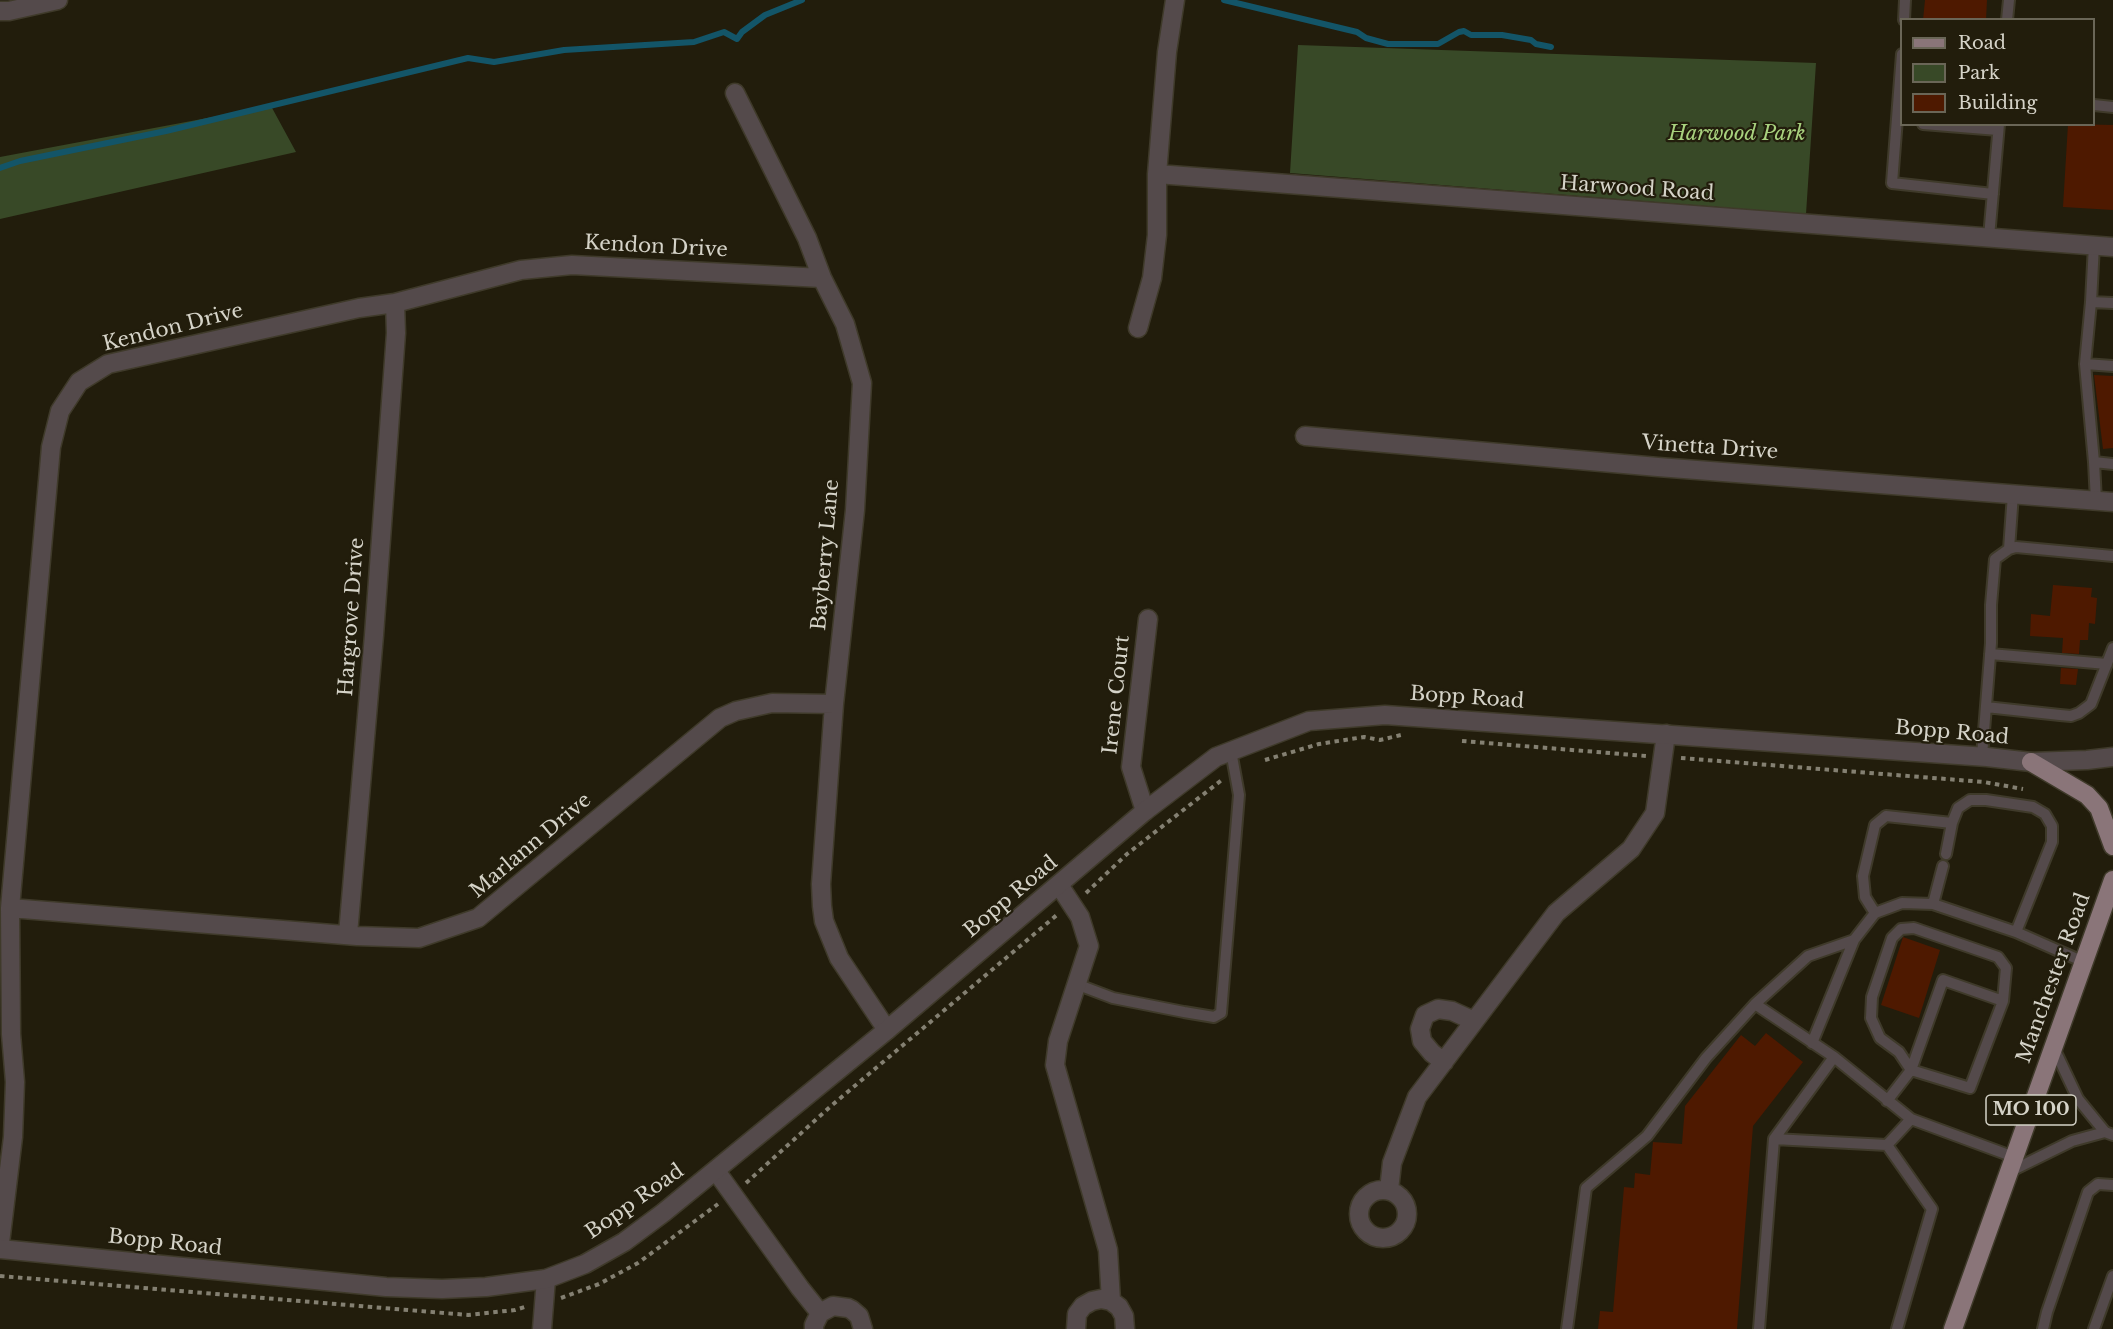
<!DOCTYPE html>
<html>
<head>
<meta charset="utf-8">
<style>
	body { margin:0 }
	#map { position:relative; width:2113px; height:1329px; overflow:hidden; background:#221d0c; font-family:"Libre Baskerville",serif }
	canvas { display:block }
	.legend { position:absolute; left:1900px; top:18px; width:195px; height:108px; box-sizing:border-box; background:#221d0c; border:2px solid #6a6657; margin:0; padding:8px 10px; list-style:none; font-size:18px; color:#d5d3c8 }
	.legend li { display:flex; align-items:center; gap:12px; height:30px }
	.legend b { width:30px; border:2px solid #6a6657 }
</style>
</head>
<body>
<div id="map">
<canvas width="2113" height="1329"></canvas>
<ul class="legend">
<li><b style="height:8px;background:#8a7579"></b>Road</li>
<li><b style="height:16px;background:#384927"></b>Park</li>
<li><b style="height:16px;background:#4e1900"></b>Building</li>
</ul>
</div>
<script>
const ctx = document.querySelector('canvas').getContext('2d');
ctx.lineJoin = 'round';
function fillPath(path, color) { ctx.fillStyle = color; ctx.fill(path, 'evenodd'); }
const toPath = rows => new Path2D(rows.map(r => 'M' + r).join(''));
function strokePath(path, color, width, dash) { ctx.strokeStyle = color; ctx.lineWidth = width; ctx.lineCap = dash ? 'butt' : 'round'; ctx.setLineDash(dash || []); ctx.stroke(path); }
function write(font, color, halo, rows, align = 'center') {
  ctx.font = font + ' "Libre Baskerville",serif'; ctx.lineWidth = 4.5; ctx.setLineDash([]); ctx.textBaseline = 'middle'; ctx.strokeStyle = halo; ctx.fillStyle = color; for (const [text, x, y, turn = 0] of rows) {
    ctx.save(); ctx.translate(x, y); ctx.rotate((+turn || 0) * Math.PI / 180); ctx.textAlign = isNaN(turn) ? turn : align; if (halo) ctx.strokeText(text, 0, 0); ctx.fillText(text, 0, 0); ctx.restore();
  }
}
fillPath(toPath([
	[1298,45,1816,63,1806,214,1290,173],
	[271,106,296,152,0,219,0,157]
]), '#384927');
strokePath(toPath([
	[1224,0,1357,32,1366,38,1388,44,1438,44,1459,32,1464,31,1471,35,1502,35,1531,40,1536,44,1551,47],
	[0,168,20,161,166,131,468,58,494,62,564,50,694,42,724,32,737,39,742,32,765,15,802,0]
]), '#135568', 6);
fillPath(toPath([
	[1925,0,1987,0,1986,20,1923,20],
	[2068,124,2113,125,2113,210,2063,207],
	[2094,375,2113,376,2113,448,2103,449],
	[2053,585,2092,588,2091,597,2097,598,2095,624,2089,623,2088,640,2080,640,2079,654,2062,653,2063,638,2030,636,2031,614,2050,616],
	[2061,668,2078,669,2076,685,2060,684],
	[1903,937,1940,950,1919,1018,1881,1005],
	[1766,1033,1803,1062,1753,1126,1737,1329,1598,1329,1600,1311,1613,1312,1624,1187,1634,1188,1635,1173,1650,1175,1653,1142,1682,1144,1685,1106,1741,1035,1755,1046]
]), '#4e1900');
const service = toPath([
	[1904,20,1905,0],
	[2007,20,2009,0],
	[1902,54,1892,183,1993,194],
	[2094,105,2113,107],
	[1923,124,1998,130],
	[1989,237,1999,124],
	[2094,245,2091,302,2113,303],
	[2091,302,2085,364,2094,462],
	[2085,364,2113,366],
	[2096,501,2094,462,2113,464],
	[2009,549,2013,494],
	[1990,654,2107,664],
	[1986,707,2060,715,2071,716,2079,713,2091,704,2113,648],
	[1982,756,1991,643,1991,605,1995,559,2009,549,2016,547,2113,556],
	[1946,854,1952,823,1958,808,1970,800,1986,800,2033,807,2045,814,2052,826,2052,842,2016,932],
	[1933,904,1943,866],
	[1875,913,1865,897,1863,876,1875,825,1886,816,1952,823],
	[1076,984,1113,998,1184,1012,1214,1017,1221,1013,1239,795,1231,751],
	[1755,1004,1808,956,1854,940],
	[1812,1043,1854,940,1875,913,1902,903,1933,904,2016,932,2084,962],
	[2053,1046,2078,1099,2105,1132,2113,1135],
	[1834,1057,1911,1119,2014,1157],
	[1887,1101,1911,1070,1943,980,2003,1001,1970,1088,1911,1070,1899,1052,1880,1038,1871,1018,1872,997,1892,938,1901,929,1914,928,1998,957,2006,968,2003,1001],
	[1774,1139,1887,1145],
	[2009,1172,2072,1141,2105,1132],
	[1567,1329,1586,1188,1647,1136,1706,1058,1755,1004,1834,1057,1774,1139,1759,1329],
	[1897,1329,1932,1209,1887,1145,1911,1119],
	[2043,1329,2047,1312,2088,1192,2098,1184,2113,1185],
	[2094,1329,2113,1276]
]);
const minor = toPath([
	[0,11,9,11,58,0],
	[735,93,807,238,822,278,845,324,862,383,855,510,834,704,821,884,822,906,824,921,839,958,887,1030],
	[1157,174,2113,247],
	[1138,328,1152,278,1157,235,1157,174,1167,52,1175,0],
	[1305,436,1658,467,2113,502],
	[1145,811,1131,767,1148,619],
	[1059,885,1080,917,1089,946,1058,1041,1055,1065,1108,1250,1111,1301],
	[10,908,357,936,419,938,478,918,720,718,736,711,772,703,834,704],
	[348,934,374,635,396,333,395,303],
	[1444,1062,1432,1053,1422,1041,1420,1029,1425,1015,1438,1009,1452,1011,1474,1021],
	[716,1171,800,1288,820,1313],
	[1389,1190,1392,1163,1417,1097,1556,913,1631,849,1655,813,1666,734],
	'1359 1214a24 24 0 1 1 48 0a24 24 0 1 1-48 0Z',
	[0,1243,13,1137,15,1082,11,1034,10,908,51,447,60,411,79,382,108,364,359,308,395,303,521,270,572,265,822,278],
	[542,1329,546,1279],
	[814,1329,814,1325,820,1313,833,1306,848,1308,852,1310,859,1316,863,1329],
	[1076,1329,1077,1314,1083,1306,1092,1301,1101,1299,1111,1301,1119,1307,1124,1316,1125,1329]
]);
const tertiary = toPath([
	[0,1249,386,1287,442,1289,486,1287,546,1279,585,1264,624,1242,663,1213,887,1030,1145,811,1216,757,1309,721,1385,715,1987,757,2031,762,2087,760,2113,757]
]);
const primary = toPath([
	[2031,762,2087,795,2099,808,2113,846],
	[1953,1329,2113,880]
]);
strokePath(service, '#3f3a2a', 14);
strokePath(minor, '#3f3a2a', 21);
strokePath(tertiary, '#3f3a2a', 21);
strokePath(primary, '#3f3a2a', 21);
strokePath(toPath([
	[1462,741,1646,756],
	[1681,758,1984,782,2023,789],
	[1265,760,1319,744,1364,737,1380,740,1401,735],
	[1086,893,1127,854,1223,779],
	[746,1183,831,1106,1058,914],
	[0,1276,468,1315,515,1310,528,1306],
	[561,1298,599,1284,638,1263,718,1204]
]), '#848072', 4, [4.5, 4.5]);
strokePath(service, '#544a4b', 10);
strokePath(minor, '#544a4b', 18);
strokePath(tertiary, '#544a4b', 18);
strokePath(primary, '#8a7579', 18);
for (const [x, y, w] of [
	[2031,1110,90]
]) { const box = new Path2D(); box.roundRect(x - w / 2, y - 15, w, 30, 4.5); ctx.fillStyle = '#221d0c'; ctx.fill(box); strokePath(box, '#d5d3c8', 1.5); }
write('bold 18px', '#d5d3c8', null, [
	["MO 100",2031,1110]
]);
write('italic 20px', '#a8d17e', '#221d0c', [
	["Harwood Park",1737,134]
]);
write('20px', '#d5d3c8', '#221d0c', [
	["Harwood Road",1637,189,4],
	["Kendon Drive",656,247,3],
	["Kendon Drive",173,328,-14],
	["Vinetta Drive",1710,448,4],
	["Bayberry Lane",826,555,-85],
	["Hargrove Drive",352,617,-86],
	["Irene Court",1117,695,-84],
	["Bopp Road",1467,698,4],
	["Bopp Road",1952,733,5],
	["Marlann Drive",531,846,-40],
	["Bopp Road",1011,897,-40],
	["Manchester Road",2054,978,-70],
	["Bopp Road",635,1202,-35],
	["Bopp Road",165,1243,6]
]);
</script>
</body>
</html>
